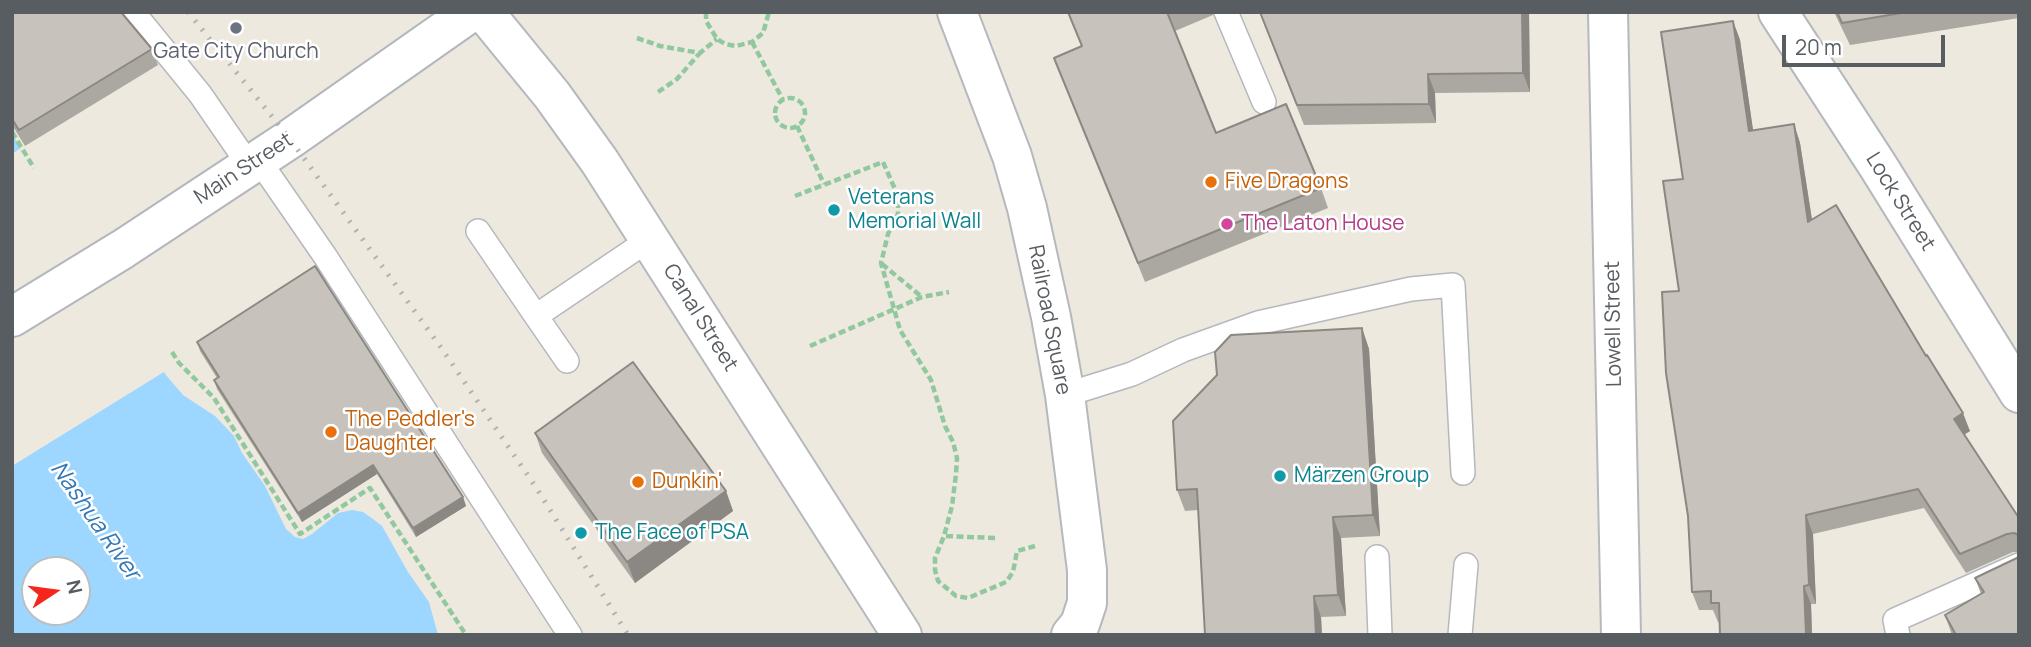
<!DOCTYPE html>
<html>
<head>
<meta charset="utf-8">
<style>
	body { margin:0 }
	#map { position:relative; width:2031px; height:647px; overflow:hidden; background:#ede9df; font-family:Manrope,sans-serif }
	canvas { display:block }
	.frame { position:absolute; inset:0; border:14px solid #585d61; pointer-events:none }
	.north { position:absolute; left:21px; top:556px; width:70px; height:70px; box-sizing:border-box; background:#fff; border:2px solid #bcbec0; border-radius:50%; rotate:77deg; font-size:19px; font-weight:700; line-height:28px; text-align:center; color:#585d61 }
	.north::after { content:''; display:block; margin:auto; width:24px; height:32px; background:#f5271d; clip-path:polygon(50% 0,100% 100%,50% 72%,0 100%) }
	.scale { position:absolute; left:1782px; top:35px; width:163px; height:32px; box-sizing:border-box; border:4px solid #585d61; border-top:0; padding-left:9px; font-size:21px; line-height:24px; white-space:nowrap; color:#585d61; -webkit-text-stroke:5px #fff; paint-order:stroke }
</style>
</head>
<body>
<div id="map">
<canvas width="2031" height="647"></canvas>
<div class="frame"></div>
<div class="north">N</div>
<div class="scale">20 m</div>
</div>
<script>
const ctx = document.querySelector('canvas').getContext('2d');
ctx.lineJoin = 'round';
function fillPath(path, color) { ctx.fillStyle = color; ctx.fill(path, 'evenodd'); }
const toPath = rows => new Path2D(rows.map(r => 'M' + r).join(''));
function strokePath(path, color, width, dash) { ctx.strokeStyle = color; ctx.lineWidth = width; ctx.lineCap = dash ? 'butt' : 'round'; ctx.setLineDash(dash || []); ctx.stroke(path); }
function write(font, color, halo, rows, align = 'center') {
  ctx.font = font + ' Manrope,sans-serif'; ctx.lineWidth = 5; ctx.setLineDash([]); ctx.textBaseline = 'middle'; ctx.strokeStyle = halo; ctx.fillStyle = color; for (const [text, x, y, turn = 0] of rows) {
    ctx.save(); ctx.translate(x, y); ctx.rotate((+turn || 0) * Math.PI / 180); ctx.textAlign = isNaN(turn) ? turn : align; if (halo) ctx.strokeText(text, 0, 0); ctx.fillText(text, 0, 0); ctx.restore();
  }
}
fillPath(toPath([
	[12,134,166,375,183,395,215,416,234,436,242,453,265,486,286,529,295,537,303,539,312,534,338,513,352,510,363,512,373,519,382,526,408,572,429,602,438,635,12,635],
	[35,570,77,570,77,612,35,612]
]), '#9dd7ff');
fillPath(toPath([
	[24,146,167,370,12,466,12,154]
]), '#ede9df');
const service = toPath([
	[133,12,200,94,249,165],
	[1226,12,1264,102],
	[258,159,325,256,570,635],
	[478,231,536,316,650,239],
	[536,316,567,361],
	[1065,395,1132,374,1183,350,1258,323,1411,289,1453,285,1463,473],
	[1377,557,1380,635],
	[1460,635,1466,565],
	[1898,635,1895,620,2019,565]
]);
const minor = toPath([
	[957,12,1012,156,1027,208,1051,317,1065,395,1087,570,1087,603,1080,624,1071,635],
	[1778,12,1878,166,2019,393]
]);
const tertiary = toPath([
	[484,12,552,95,600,162,902,635],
	[1608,12,1621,635]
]);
const secondary = toPath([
	[12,317,123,249,290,139,471,12]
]);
strokePath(service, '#b5b8bd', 26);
strokePath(minor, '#b5b8bd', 42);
strokePath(tertiary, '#b5b8bd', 42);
strokePath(secondary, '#b3b7bd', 42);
strokePath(toPath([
	[706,12,706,21,717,39,725,44,736,46,752,42,763,33,769,12],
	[637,38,660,46,700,53,717,39],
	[752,42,783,100],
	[658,92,677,79,699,54],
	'775 113a15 15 0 1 1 30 0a15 15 0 1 1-30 0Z',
	[797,126,824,184],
	[12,132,34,168],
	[795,196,883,162,898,196,898,214,888,234,881,263,900,330,931,380,945,426,953,442,957,458,956,474,952,506,944,536],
	[882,264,922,297],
	[810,346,922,297,949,292],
	[172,352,179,363,214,398,300,534,370,488,466,635],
	[995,538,944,536,935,558,935,570,938,581,956,596,968,598,1006,582,1013,572,1017,551,1035,546]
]), '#92c89f', 4.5, [7, 3.5]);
strokePath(service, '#fff', 23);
strokePath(minor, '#fff', 38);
strokePath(tertiary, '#fff', 38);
strokePath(secondary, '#fff', 38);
strokePath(toPath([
	[188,12,290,139,442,349,537,489,628,635]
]), '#b1b2b2', 5, [2, 9]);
fillPath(toPath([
	[12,12,152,49,158,65,25,146,12,125],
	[1068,12,1213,12,1213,15,1175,31,1216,133,1321,188,1328,208,1145,282,1054,58,1082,47],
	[1259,12,1529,12,1530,92,1435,93,1436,123,1304,125],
	[1834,12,2019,12,2019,18,1850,45],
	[1733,21,1740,40,1753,131,1794,124,1800,143,1812,219,1970,431,1964,435,2019,518,2019,552,2013,552,1966,573,1924,508,1813,534,1816,604,1811,604,1812,635,1720,635,1720,622,1718,622,1713,610,1699,610,1692,592,1679,291,1683,179],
	[1362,328,1369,349,1380,536,1341,538,1346,616,1321,617,1322,635,1205,635,1198,510,1185,511,1177,490],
	[197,342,463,497,466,506,416,537,377,474,302,522,217,389,214,380,217,378,200,351],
	[535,433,726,491,733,511,635,583,542,453],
	[1975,578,2019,635,1952,635,1945,615,1981,594]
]), '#aba8a2');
fillPath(toPath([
	[1522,12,1529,12,1530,92,1523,73],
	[1733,21,1740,40,1756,150,1749,131],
	[1428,74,1435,93,1436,123,1429,104],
	[1794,124,1800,143,1815,240,1808,222],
	[1362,328,1369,349,1380,536,1373,515],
	[1963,413,1970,431,1960,437,1954,419],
	[373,465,377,474,302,522,298,513],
	[726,491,733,511,635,583,627,562],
	[463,497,466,506,416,537,413,528],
	[1806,515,1813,534,1816,604,1809,585],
	[1333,517,1341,538,1346,616,1338,595],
	[1804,586,1811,604,1812,635,1806,635],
	[1314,596,1321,617,1322,635,1316,635]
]), '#8b8884');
const building = toPath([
	[12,12,121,12,152,49,19,130,12,119,12,12],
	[1068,12,1167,12,1216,133,1286,104,1321,188,1138,263,1054,58,1082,46,1068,12],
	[1260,12,1522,12,1523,73,1428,74,1429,104,1297,105,1260,12],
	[1837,12,1907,12,1842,23,1837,12],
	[1733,21,1749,131,1794,124,1808,222,1836,205,1926,356,1927,355,1963,413,1954,419,2019,518,2019,535,2014,533,2007,534,1960,554,1918,489,1806,515,1809,585,1804,586,1806,635,1720,635,1719,603,1711,603,1711,591,1692,592,1688,516,1666,373,1662,292,1679,291,1663,181,1683,179,1661,32,1733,21],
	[315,266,463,497,413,528,373,465,298,513,214,380,219,377,197,342,315,266],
	[1362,328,1373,515,1333,517,1338,595,1314,596,1316,635,1205,635,1197,489,1177,490,1173,421,1217,375,1215,352,1231,335,1362,328],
	[633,362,726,491,627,562,535,433,633,362],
	[2019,557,2019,635,1956,635,1945,615,1984,592,1975,578,2019,557]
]);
fillPath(building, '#c7c3bc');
strokePath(building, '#8b8884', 2);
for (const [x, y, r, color] of [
	[236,28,7,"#6b7280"],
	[1211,182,7,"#e8710a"],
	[834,210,7,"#0f9aa8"],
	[1227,224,7,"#d1479c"],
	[331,432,7,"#e8710a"],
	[1280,476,7,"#0f9aa8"],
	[638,482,7,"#e8710a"],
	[581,533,7,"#0f9aa8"]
]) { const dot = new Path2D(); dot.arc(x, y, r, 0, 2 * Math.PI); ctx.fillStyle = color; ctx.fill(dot); strokePath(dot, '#fff', 2.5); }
write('21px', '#5b616d', '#fff', [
	["Gate City Church",236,52]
]);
write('21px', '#585d61', '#fff', [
	["Main Street",244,169,-33],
	["Lock Street",1900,202,58],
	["Canal Street",700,318,58],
	["Railroad Square",1049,320,79],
	["Lowell Street",1614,324,-91]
]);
write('21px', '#c56008', '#fff', [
	["Five Dragons",1225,182],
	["The Peddler's",345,420],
	["Daughter",345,444],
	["Dunkin'",652,482]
], 'left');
write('21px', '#0d838f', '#fff', [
	["Veterans",848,198],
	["Memorial Wall",848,222],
	["Märzen Group",1294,476],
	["The Face of PSA",595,533]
], 'left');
write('21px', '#b23c85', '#fff', [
	["The Laton House",1241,224]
], 'left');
write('italic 23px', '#3478b8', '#fff', [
	["Nashua River",95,521,55]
]);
</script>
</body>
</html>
